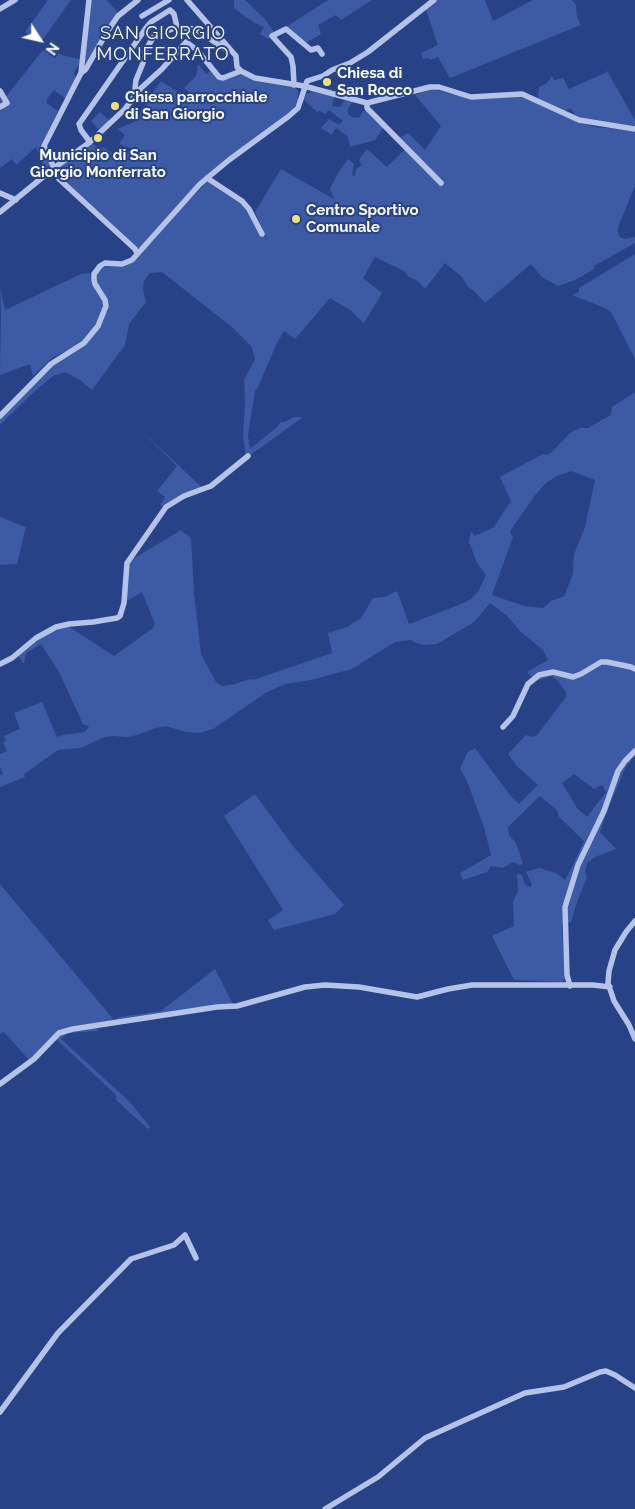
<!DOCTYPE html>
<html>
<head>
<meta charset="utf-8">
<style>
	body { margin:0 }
	#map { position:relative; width:635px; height:1509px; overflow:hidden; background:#284288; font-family:Raleway,sans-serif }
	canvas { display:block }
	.north { position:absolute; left:15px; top:15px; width:50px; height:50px; -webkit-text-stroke:4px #284288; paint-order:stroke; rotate:125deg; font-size:14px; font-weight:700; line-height:20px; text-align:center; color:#fff }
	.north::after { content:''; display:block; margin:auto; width:18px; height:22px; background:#fff; clip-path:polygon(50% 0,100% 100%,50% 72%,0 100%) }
</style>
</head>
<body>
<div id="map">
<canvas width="635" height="1509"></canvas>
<div class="north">N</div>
</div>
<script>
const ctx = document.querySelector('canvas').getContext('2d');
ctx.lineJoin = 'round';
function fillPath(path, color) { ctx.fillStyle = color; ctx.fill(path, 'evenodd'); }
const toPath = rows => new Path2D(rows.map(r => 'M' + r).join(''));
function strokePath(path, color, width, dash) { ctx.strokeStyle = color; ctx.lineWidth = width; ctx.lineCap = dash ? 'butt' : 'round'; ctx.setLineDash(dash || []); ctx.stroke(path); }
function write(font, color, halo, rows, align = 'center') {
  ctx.font = font + ' Raleway,sans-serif'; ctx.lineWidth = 4; ctx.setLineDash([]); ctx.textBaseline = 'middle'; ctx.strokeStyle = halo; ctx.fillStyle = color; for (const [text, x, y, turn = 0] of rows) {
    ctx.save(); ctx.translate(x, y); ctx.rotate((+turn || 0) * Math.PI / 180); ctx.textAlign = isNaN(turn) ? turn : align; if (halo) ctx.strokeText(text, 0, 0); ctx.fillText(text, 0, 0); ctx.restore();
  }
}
fillPath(toPath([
	[48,0,71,0,41,42,25,32],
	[91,0,106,0,117,11,117,13,84,68],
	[234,0,245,0,264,18,274,32,268,39,260,34,264,27,254,23,234,8],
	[328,0,372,0,341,20,336,15,318,25,321,34,306,43,286,27],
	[434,0,485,0,493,21,533,0,572,0,576,5,577,17,581,25,450,78,438,57,430,60,428,58,423,59,421,53,438,45,425,7],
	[46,46,62,55,83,60,75,70,74,74,76,78,66,99,54,90,47,99,47,103,58,111,43,143,45,155,51,169,47,172,40,159,36,147,16,165,12,159,0,168,0,91,5,98],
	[198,64,206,74,211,71,221,79,241,73,294,86,298,91,298,103,293,109,201,180,142,246,138,248,135,247,61,178,58,174,58,167,92,143,99,149,103,147,113,153,115,151,124,156,132,149,119,144,125,135,117,129,134,122,151,99,149,97,161,81,185,97,189,92,184,88,196,76],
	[603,64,635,120,635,126,580,117,575,115,571,108,565,111,538,98,539,87,547,83,552,76,554,80,563,78,569,89,607,72],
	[427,90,437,90,455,95,477,99,513,96,521,97,549,108,578,122,596,127,635,131,635,186,618,227,618,232,620,237,625,239,635,237,635,243,594,266,594,269,575,280,558,286,542,277,531,264,485,303,473,290,468,287,462,277,445,263,425,289,419,282,409,277,404,271,375,257,363,278,382,293,364,323,350,310,330,298,295,339,284,331,276,345,258,387,255,391,248,435,250,449,277,427,281,422,285,422,294,417,303,417,249,456,246,456,243,436,245,402,244,380,255,359,252,347,232,327,162,272,150,273,144,281,143,290,146,302,129,324,125,345,92,390,80,380,65,372,53,376,36,390,0,425,0,418,52,366,94,335,107,307,98,283,96,275,101,268,113,265,125,266,130,262,149,243,153,241,173,217,208,181,242,201,268,242,255,212,281,169,334,199,330,189,338,173,348,159,354,164,352,174,355,177,356,169,362,165,359,160,367,149,387,167,406,148,398,139,408,133,425,150,441,126,415,95],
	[313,91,334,97,332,106,340,107,345,100,353,102,348,108,348,114,354,118,360,117,362,112,367,110,384,127,375,140,350,147,348,137,337,128,334,130,332,135,321,128,329,119,339,125,343,121,329,110,325,114,320,111,317,112,304,100,306,94],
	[100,112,110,121,99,130,91,121],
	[635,254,635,359,611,312,605,308,572,295,579,292,579,288],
	[90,273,92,285,102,296,103,304,101,314,95,327,83,340,75,347,53,357,33,376,30,364,0,375,1,309,0,288,5,310,81,274],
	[635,392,635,754,631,758,630,763,627,764,607,811,600,832,616,849,595,857,587,863,585,872,587,877,577,902,571,922,562,924,565,979,562,982,514,980,492,936,514,926,513,902,518,891,517,874,522,875,525,885,530,887,532,885,526,872,539,868,556,873,565,880,572,867,584,841,559,817,557,810,540,796,508,827,509,835,516,843,523,864,519,865,513,862,503,868,491,866,487,872,463,880,460,873,491,855,484,827,467,781,460,769,467,753,475,748,510,795,519,804,538,785,517,766,508,754,526,735,533,737,537,735,566,697,566,692,558,681,551,676,536,681,527,672,548,660,543,650,521,632,506,615,490,603,474,622,437,644,425,645,416,643,411,640,395,642,352,669,311,680,285,684,267,692,213,729,199,733,186,732,166,726,156,728,137,735,128,737,112,736,102,738,81,748,58,750,24,774,25,777,0,787,0,775,3,774,0,767,0,754,7,751,3,742,6,741,4,736,20,729,14,713,42,702,57,737,62,735,85,732,89,726,83,724,59,672,41,644,26,653,24,664,17,654,22,649,65,624,114,656,153,628,155,624,142,592,124,603,127,563,143,553,181,530,191,538,194,593,201,654,216,682,222,686,235,684,250,679,253,680,332,653,328,633,347,627,361,618,373,598,385,597,397,591,409,624,464,603,471,599,478,592,486,575,477,563,469,542,471,531,475,536,494,527,511,501,500,477,543,454,547,455,552,452,570,433,580,428,588,428,611,415,612,407],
	[571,471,595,480,585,527,574,554,573,574,564,596,551,601,543,608,524,606,492,595,513,537,510,533,512,528,536,494,546,483,557,476],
	[574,774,594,789,602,785,606,792,587,817,577,808,562,783],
	[137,427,203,488,163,507,160,505,165,497,157,491,177,466],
	[0,517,26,527,17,564,0,565],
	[255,794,293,846,344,905,335,914,274,930,268,920,283,910,224,816],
	[0,884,114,1020,120,1017,161,1011,215,969,233,1004,96,1025,98,1031,67,1033,61,1039,130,1102,150,1127,148,1129,116,1100,116,1095,57,1040,51,1044,31,1065,29,1060,4,1032,0,1034]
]), '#3d5aa5');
strokePath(toPath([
	[187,0,236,56,237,67,241,71,255,78,304,86,367,103,430,87,439,87,471,97,522,94,579,120,635,129],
	[0,9,15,0],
	[142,16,169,0],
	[81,73,89,0],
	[294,85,293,66,291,57,272,36,286,29,311,50,318,48,322,54],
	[0,91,7,103,0,107],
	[134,96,136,80,143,63,144,53,154,36,177,27,195,29,225,49],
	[367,103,367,108,441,183],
	[90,142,81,130,79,124,146,28,151,22,170,10,174,14,177,27],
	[207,178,242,201,249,209,262,234],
	[0,193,16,200],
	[0,212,54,168,90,142,125,109,140,89,162,69,186,42,197,50,219,77,223,78,241,71],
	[137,253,135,249,59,179,44,146,81,73,86,69,107,32,118,16,138,0],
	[0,416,51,364,84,343,98,326,106,306,105,300,95,284,94,280,94,274,100,266,105,263,122,264,132,260,200,184,229,160,289,116,298,108,307,81,323,76,332,70,350,63,368,52,434,0],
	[0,664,12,658,36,638,56,627,69,624,93,622,117,618,120,616,124,603,127,563,166,507,184,496,211,486,248,456],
	[503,727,513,716,528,684,539,675,553,672,573,677,581,674,601,662,607,662,631,667,635,669],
	[635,921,626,932,615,950,609,971,608,983,614,1001,629,1025,635,1039],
	[570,986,567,975,565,907,578,865,604,811,618,771,625,761,635,751],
	[0,1084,34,1059,59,1033,73,1029,217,1007,237,1006,305,987,325,985,359,987,417,997,448,989,472,985,593,985,610,987],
	[0,1412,58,1333,131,1259,174,1245,185,1235,196,1258],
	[325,1509,378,1477,425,1438,525,1393,564,1387,600,1372,606,1371,615,1375,635,1388]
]), '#b5c3e9', 5.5);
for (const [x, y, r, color] of [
	[327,82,5,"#f0e27b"],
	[115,106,5,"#f0e27b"],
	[98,138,5,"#f0e27b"],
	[296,219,5,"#f0e27b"]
]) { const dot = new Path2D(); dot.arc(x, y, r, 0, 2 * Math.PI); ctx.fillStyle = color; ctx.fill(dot); strokePath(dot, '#284288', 2); }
write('bold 15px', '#fff', '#284288', [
	["Chiesa di",337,73],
	["San Rocco",337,90],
	["Chiesa parrocchiale",125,97],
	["di San Giorgio",125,114],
	["Municipio di San",98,155,"center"],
	["Giorgio Monferrato",98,172,"center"],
	["Centro Sportivo",306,210],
	["Comunale",306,227]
], 'left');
ctx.letterSpacing = '1px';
write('18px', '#fff', '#284288', [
	["SAN GIORGIO",163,34],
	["MONFERRATO",163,55]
]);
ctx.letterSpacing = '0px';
</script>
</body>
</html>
